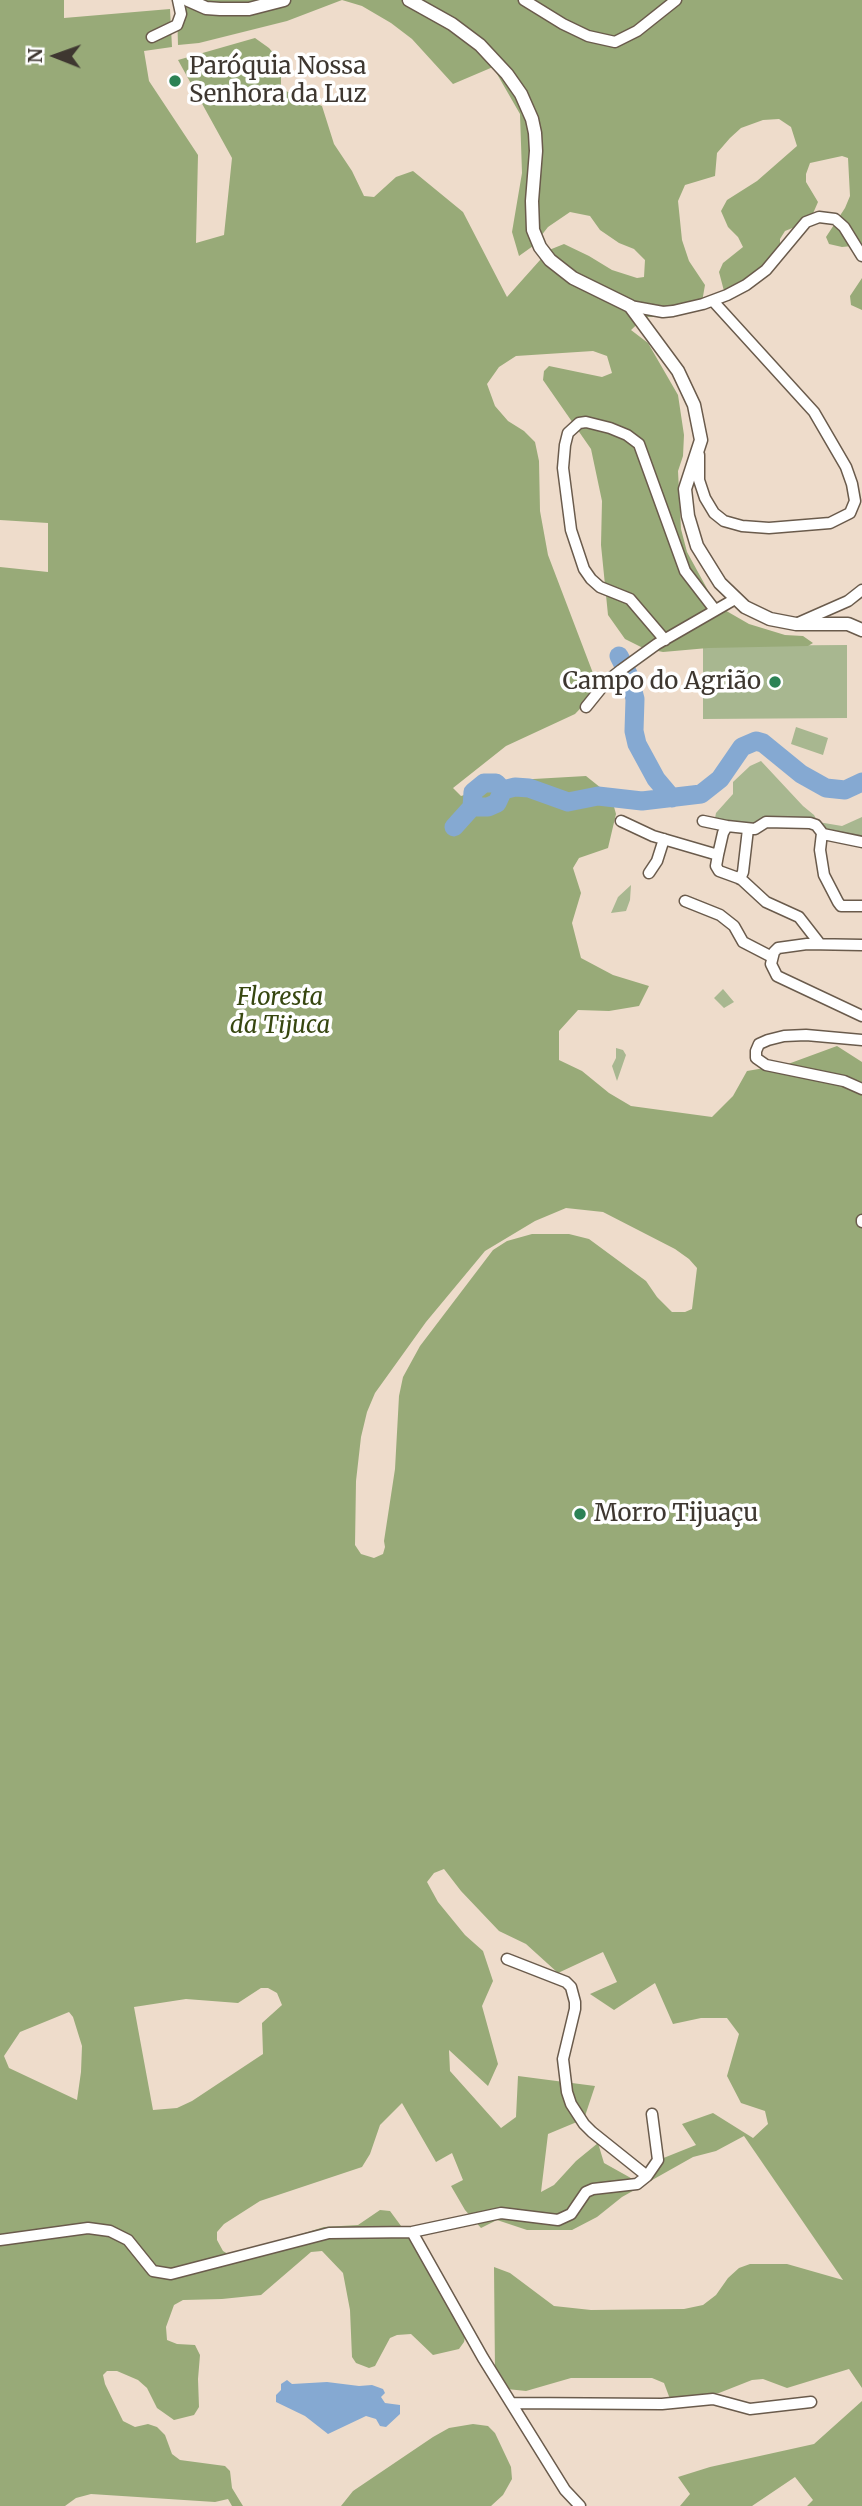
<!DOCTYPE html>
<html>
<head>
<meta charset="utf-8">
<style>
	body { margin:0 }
	#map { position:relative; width:862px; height:2506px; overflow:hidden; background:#eedccb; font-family:Merriweather,serif }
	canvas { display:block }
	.north { position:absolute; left:21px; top:21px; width:70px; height:70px; -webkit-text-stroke:5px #fff; paint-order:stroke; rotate:271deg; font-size:19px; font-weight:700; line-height:28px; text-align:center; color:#3e3730 }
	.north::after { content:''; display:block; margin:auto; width:24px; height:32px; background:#3e3730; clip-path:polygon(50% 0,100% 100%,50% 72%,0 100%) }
</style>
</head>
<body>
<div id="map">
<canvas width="862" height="2506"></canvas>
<div class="north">N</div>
</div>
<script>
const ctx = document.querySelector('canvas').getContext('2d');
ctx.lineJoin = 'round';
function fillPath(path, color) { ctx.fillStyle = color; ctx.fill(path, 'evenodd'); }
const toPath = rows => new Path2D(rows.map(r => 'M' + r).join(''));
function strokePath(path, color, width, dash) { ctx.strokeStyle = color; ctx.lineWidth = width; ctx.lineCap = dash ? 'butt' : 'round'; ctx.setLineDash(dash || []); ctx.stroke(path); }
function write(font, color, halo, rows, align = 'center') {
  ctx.font = font + ' Merriweather,serif'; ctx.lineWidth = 7; ctx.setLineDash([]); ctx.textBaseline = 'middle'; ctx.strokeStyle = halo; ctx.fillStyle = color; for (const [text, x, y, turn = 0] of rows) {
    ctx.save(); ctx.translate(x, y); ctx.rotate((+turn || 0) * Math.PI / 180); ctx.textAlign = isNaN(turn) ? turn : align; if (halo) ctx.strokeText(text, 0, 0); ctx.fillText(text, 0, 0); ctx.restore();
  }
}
fillPath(toPath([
	[847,645,847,718,703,719,703,646],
	[796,727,828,738,823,755,791,744],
	[761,761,803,806,814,815,818,822,842,826,862,817,862,842,819,829,766,822,755,829,714,823,716,813,733,794,733,782,750,766],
	[631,885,630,900,626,911,611,913,618,897],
	[723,989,734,1002,724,1008,714,998],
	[616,1048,623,1050,626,1055,617,1081,612,1066,616,1058]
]), '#a8b790');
fillPath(toPath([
	[0,0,64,0,64,18,170,9,172,47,144,51,149,81,198,155,196,243,224,235,232,158,178,60,255,38,269,48,281,62,281,89,322,106,334,144,352,171,364,196,374,197,396,177,413,171,463,212,507,297,549,250,564,244,589,256,612,270,637,278,644,277,645,260,634,249,619,243,600,230,590,216,570,212,548,227,533,246,519,256,512,232,522,173,520,114,493,67,453,84,412,39,391,23,362,6,342,0,287,21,199,43,178,45,177,10,185,0,862,0,862,245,842,247,829,244,826,237,845,208,850,196,848,158,842,156,810,163,806,174,806,182,818,202,811,218,800,225,785,231,780,239,780,251,749,281,724,291,719,272,723,263,743,247,738,237,728,227,721,211,727,200,757,181,797,146,791,127,779,119,763,120,741,128,730,138,717,153,715,176,685,185,678,201,682,240,689,261,705,285,702,302,661,317,645,317,631,330,648,343,678,395,684,435,683,456,678,471,681,529,687,552,716,605,749,624,785,635,803,636,813,643,808,646,708,648,663,652,643,648,625,639,608,615,601,545,602,501,591,449,543,380,544,371,549,366,602,377,612,373,607,356,593,351,516,356,499,367,487,384,495,406,508,421,524,431,535,442,539,461,540,511,548,555,599,689,575,714,506,746,453,788,461,796,516,780,586,776,611,796,616,814,608,848,579,858,573,868,581,893,572,923,581,958,613,975,649,986,639,1006,609,1011,578,1010,559,1031,559,1060,582,1071,609,1093,631,1106,712,1117,733,1096,747,1071,788,1064,837,1046,862,1062,862,2388,849,2369,787,2388,763,2379,752,2380,719,2393,670,2399,664,2383,652,2378,571,2378,526,2391,507,2389,495,2372,494,2267,510,2273,554,2306,591,2310,684,2309,703,2305,716,2295,728,2278,739,2268,750,2264,787,2264,843,2280,744,2136,716,2151,693,2157,622,2197,597,2217,572,2230,527,2230,497,2220,481,2228,465,2210,451,2186,463,2180,452,2153,436,2162,402,2103,380,2125,370,2154,362,2167,260,2201,224,2224,217,2232,217,2240,223,2251,228,2254,243,2252,324,2227,358,2225,380,2210,390,2211,421,2253,466,2332,464,2342,459,2349,433,2355,411,2334,397,2335,390,2338,375,2366,369,2368,356,2363,352,2357,350,2310,343,2273,322,2251,311,2252,261,2295,222,2299,183,2300,174,2305,166,2327,167,2340,177,2344,195,2345,200,2355,198,2379,199,2407,194,2415,174,2420,157,2408,147,2388,138,2380,117,2371,107,2371,103,2375,105,2384,123,2421,135,2427,148,2424,157,2427,165,2435,172,2454,180,2460,225,2466,230,2471,232,2488,243,2506,232,2506,228,2499,215,2502,91,2494,76,2498,65,2506,0,2506,0,567,48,572,48,523,0,520],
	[566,1208,603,1212,675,1249,689,1259,697,1268,692,1309,685,1312,672,1312,657,1297,646,1281,589,1239,569,1234,532,1234,507,1241,493,1250,420,1346,403,1377,399,1396,395,1469,384,1541,385,1547,383,1554,374,1558,361,1554,355,1545,356,1481,361,1437,367,1412,375,1393,426,1322,485,1251,535,1221],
	[444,1869,461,1891,499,1931,526,1944,558,1973,603,1952,617,1982,590,1994,614,2010,655,1983,673,2024,701,2018,727,2018,739,2034,727,2076,741,2103,765,2111,768,2124,753,2138,713,2113,682,2124,696,2145,656,2161,638,2182,604,2163,598,2143,576,2161,554,2185,541,2192,548,2134,584,2119,595,2086,518,2076,516,2117,501,2128,450,2071,449,2050,488,2086,498,2064,482,2006,493,1981,483,1951,465,1935,438,1902,427,1882,434,1873],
	[261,1988,268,1988,277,1993,282,2005,262,2023,263,2054,192,2101,177,2108,153,2110,134,2007,186,1999,238,2003],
	[69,2012,73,2017,82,2046,81,2072,77,2100,9,2068,4,2056,20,2032],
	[862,278,862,310,851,305,850,296],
	[862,2401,862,2506,807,2506,813,2500,795,2477,752,2506,680,2506,690,2494,678,2477,710,2467,814,2444],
	[473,2424,488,2426,495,2433,511,2467,512,2479,503,2495,491,2506,341,2506,353,2491,433,2437,449,2428]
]), '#98aa78');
fillPath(toPath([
	[287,2380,292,2384,327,2382,359,2386,372,2385,383,2389,385,2393,381,2397,385,2403,400,2405,400,2414,386,2427,380,2426,376,2419,366,2416,328,2434,305,2416,276,2402,276,2395,281,2390,281,2384]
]), '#85a9d2');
strokePath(toPath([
	[619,656,629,676,635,699,634,731,637,744,656,779,672,798],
	[472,807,473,792,484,783,496,783,503,790],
	[454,827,472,807,488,807,497,803,503,790,515,787,529,788,568,802,598,796,642,801,701,794,720,779,742,747,756,741,763,743,801,774,826,788,845,790,862,782]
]), '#85a9d2', 19);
const minor = toPath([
	[524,0,563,24,588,36,615,42,637,31,676,0],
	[152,37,177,25,181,14,178,0],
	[630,306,663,312,673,311,703,304,727,295,746,285,766,270,806,222,819,217,835,219,844,227,862,256],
	[699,455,699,480,705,498,714,513,724,521,742,526,769,528,830,523,850,513,855,501,852,484,846,467,814,412,713,301],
	[798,623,848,601,862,590],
	[665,640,630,599,600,587,591,579,584,569,571,530,563,468,565,445,568,433,579,423,586,422,610,428,627,435,639,444,685,571,715,610],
	[586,707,607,681,621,670,657,644,735,599],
	[621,821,653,836,718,855,716,866,719,871,741,879,766,902,799,917,820,944],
	[703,821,727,826],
	[822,833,820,850,824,875,838,902,841,906,862,906],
	[718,855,723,833,727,826,755,829,766,822,810,823,816,825,823,834,862,842],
	[649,873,657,861,664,839],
	[740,879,743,872,748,829],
	[685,901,720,915,734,926,743,942,772,957],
	[862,945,807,944,778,948,774,952,771,964,777,976,862,1016],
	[862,1040,806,1035,784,1036,768,1040,759,1044,756,1051,756,1058,766,1065,844,1081,862,1089],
	[862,1220,862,1222],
	[507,1959,566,1982,571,1987,575,2002,575,2009,563,2059,567,2092,571,2104,584,2124,592,2132,647,2176],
	[412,2232,483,2358,565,2490,580,2506],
	[0,2240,88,2228,110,2231,128,2240,153,2271,171,2274,329,2233,412,2232,501,2213,558,2220,571,2214,586,2192,593,2189,637,2184,647,2176,658,2160,652,2114],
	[512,2403,662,2404,713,2399,750,2409,811,2402]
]);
const major = toPath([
	[188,0,206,8,220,9,249,9,284,0],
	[409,0,452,24,480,45,507,74,521,94,532,119,535,133,536,151,532,201,533,230,540,247,550,260,573,278,630,306,678,371,694,405,701,440,685,489,688,516,697,546,720,583,745,607,770,619,796,624,848,624,862,630]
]);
strokePath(minor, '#6a5b4c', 13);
strokePath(major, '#6a5b4c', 15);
strokePath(minor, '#fff', 10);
strokePath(major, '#fff', 12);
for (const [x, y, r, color] of [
	[175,81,7,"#2c8255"],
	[775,682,7,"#2c8255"],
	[580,1514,7,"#2c8255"]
]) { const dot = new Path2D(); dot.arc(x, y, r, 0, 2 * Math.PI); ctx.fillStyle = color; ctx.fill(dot); strokePath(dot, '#fff', 2.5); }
write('24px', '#3e3730', '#fff', [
	["Paróquia Nossa",189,67],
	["Senhora da Luz",189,95],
	["Campo do Agrião",761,682,"right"],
	["Morro Tijuaçu",594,1514]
], 'left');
write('italic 24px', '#374710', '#fff', [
	["Floresta",280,998],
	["da Tijuca",280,1026]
]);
</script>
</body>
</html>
